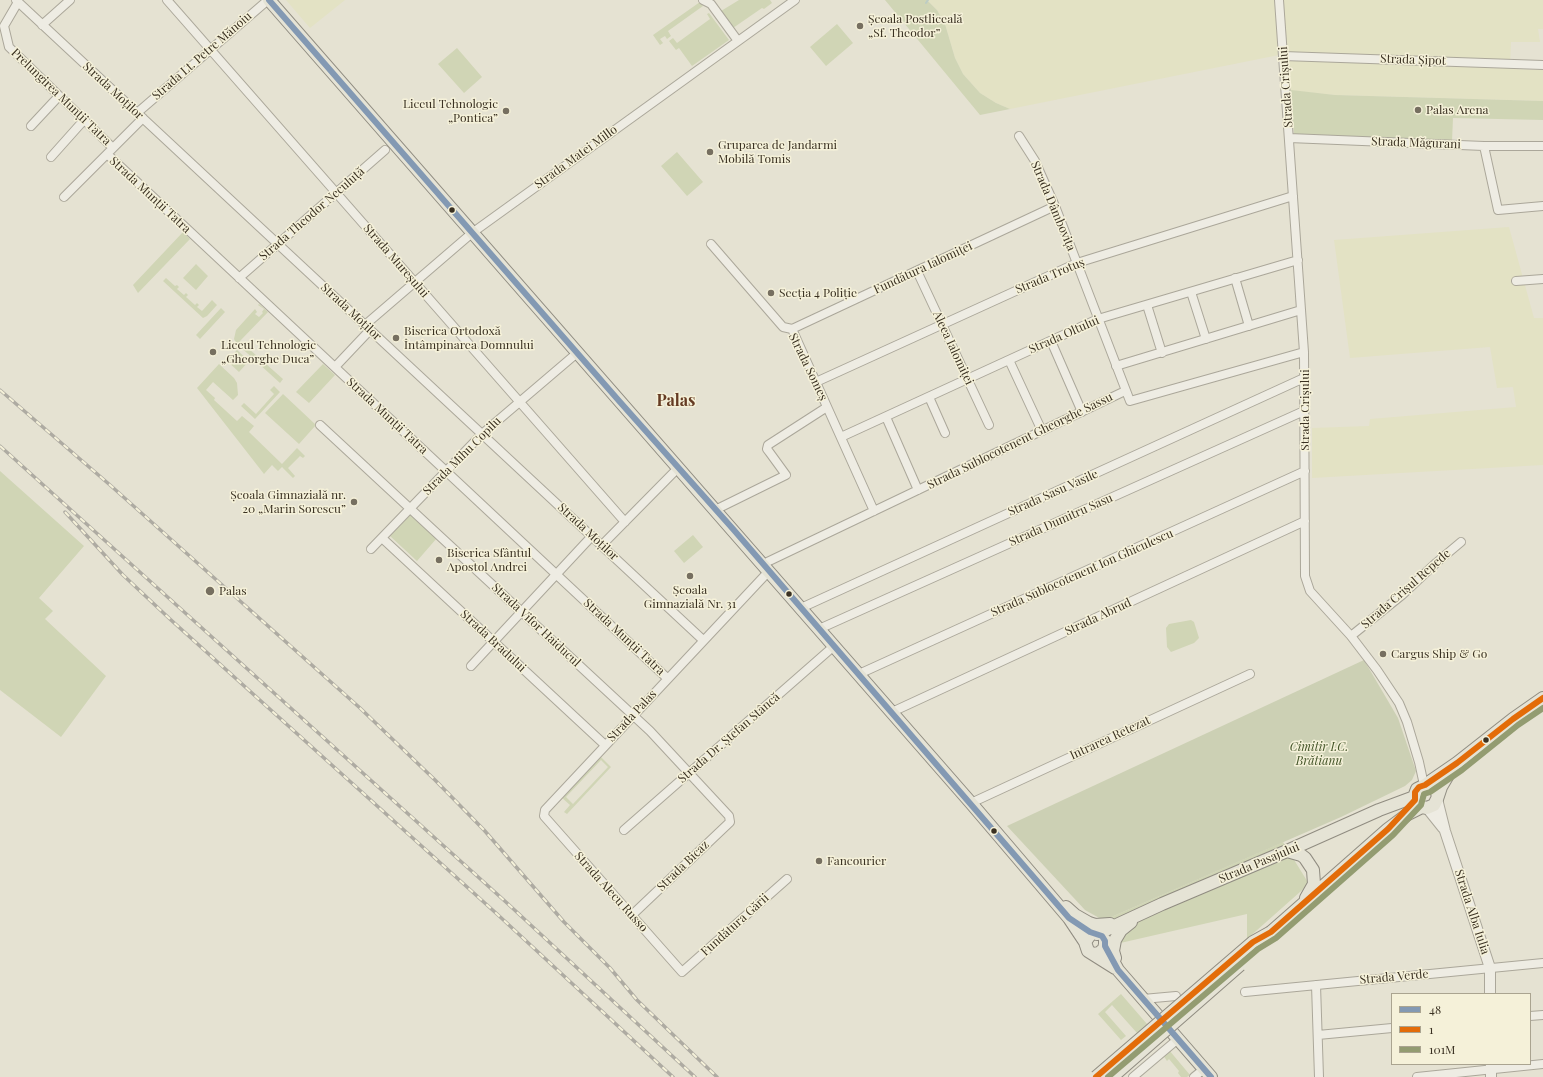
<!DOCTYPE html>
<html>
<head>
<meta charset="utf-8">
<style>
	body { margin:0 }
	#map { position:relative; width:1543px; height:1077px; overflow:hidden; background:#e5e2d2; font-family:"Playfair Display",serif }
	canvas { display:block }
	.legend { position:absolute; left:1391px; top:993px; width:140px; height:72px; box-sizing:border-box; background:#f5f1d9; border:1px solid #aaa490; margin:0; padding:5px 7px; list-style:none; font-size:12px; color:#3a3122 }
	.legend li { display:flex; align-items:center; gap:8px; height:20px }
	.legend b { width:20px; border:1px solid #aaa490 }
</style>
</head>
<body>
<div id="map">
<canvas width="1543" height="1077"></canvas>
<ul class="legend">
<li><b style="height:5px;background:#8399b3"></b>48</li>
<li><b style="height:5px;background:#e36c09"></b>1</li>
<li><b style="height:5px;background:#939c71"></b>101M</li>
</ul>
</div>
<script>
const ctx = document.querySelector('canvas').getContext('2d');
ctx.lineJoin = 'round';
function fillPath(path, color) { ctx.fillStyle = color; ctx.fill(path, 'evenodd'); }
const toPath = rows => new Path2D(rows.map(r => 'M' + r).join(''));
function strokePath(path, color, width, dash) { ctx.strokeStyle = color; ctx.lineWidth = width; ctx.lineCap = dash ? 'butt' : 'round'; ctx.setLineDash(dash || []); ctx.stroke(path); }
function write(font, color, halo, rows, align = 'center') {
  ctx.font = font + ' "Playfair Display",serif'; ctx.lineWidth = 3; ctx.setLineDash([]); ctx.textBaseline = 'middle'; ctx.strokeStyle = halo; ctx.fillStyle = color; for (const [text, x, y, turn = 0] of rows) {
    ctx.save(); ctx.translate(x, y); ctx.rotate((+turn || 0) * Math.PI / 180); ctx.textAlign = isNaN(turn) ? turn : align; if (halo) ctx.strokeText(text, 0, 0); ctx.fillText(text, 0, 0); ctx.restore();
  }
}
fillPath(toPath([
	[286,0,345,0,310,28],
	[927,0,1543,0,1543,29,1538,29,1540,42,1511,42,1510,69,1543,70,1543,101,1335,95,1283,90,1279,55,1010,109,996,103,980,93,963,74,955,58,945,24,937,10],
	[1509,227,1534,318,1543,318,1543,465,1312,478,1312,428,1369,426,1370,419,1516,407,1513,387,1497,388,1490,347,1350,358,1334,240]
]), '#e3e2c4');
fillPath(toPath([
	[739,0,770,0,772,3,764,9,762,8,733,28,721,11],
	[885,0,927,0,937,10,945,24,955,58,963,74,980,93,996,103,1010,109,980,115],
	[700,2,703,6,668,31,671,36,667,39,665,36,660,39,663,43,660,45,653,35],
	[709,13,729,40,692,66,679,48,676,50,669,41,673,38,677,43,710,19,707,14],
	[837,24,853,43,826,66,810,47],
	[457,48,482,77,464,93,438,64],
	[1291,90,1335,95,1543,101,1543,120,1453,118,1452,141,1294,134],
	[677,152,703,182,687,196,661,166],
	[183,232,190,239,138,293,133,285],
	[196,264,208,276,196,290,183,278],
	[166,278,175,286,177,285,179,287,177,289,184,295,186,293,188,295,186,297,195,305,197,303,199,305,197,307,202,311,212,300,217,305,207,316,203,318,163,281],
	[259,304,268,312,240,341,283,379,280,383,236,343,234,339,236,330,255,309,257,312,255,314,259,317,263,313,262,312,264,309,258,305],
	[221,308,225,312,200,339,196,335],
	[237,350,249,361,239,372,227,361],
	[219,364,234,378,237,383,238,395,233,400,213,382,206,390,215,398,214,400,237,421,242,416,254,426,249,432,282,464,297,448,305,456,303,458,300,456,288,468,295,476,293,478,282,467,278,471,272,465,264,474,197,388],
	[323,364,335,375,309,403,296,392],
	[274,386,280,392,255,419,241,406,244,403,256,414,274,394,270,390],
	[283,394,316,425,299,444,265,413],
	[0,471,84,546,39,598,53,611,45,619,106,676,61,737,0,690],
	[411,514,437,538,417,561,390,536],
	[693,535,703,547,684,563,674,551],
	[1191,620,1194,622,1199,638,1194,643,1171,652,1167,647,1166,628,1169,624],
	[600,756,611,767,567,814,564,812,570,805,561,797],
	[601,760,608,767,573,804,566,797],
	[1283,842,1309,884,1247,939,1247,914,1116,944,1117,939,1101,919,1109,918],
	[1121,994,1147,1024,1137,1033,1112,1005,1105,1012,1126,1036,1121,1040,1098,1014],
	[1169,1050,1190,1075,1187,1077,1181,1077,1178,1073,1179,1071,1169,1059,1167,1061,1163,1055]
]), '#d0d5b5');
fillPath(toPath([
	[1364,660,1398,718,1416,771,1412,780,1405,786,1341,817,1109,918,1101,919,1085,910,1007,826]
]), '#ccd0b4');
strokePath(toPath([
	[926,3,928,0]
]), '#bcccc4', 2);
const minor = toPath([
	[16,0,703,640],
	[167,0,625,522],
	[703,0,711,4,738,41],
	[1279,0,1304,352,1305,576,1310,591,1351,636,1377,670,1399,703,1407,722,1419,762,1424,785],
	[18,2,4,26,9,47,113,148],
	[42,25,70,0],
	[1283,56,1543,65],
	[137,113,268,0],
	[31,126,59,96],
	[1019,136,1035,161,1055,206,1130,401,1304,352],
	[1289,138,1484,146,1543,146],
	[1484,146,1498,210,1543,206],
	[107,154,667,678],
	[51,157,84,120],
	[64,197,143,118],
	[711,244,783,327,792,329],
	[917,271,989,425],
	[239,278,385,150],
	[1235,278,1249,326],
	[1516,281,1543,279],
	[1191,292,1206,339],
	[1147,305,1162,353],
	[365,325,472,233,795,0],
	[792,329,1055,206],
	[792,329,874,511],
	[1051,341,1082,412],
	[1009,360,1042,431],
	[1116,366,1301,310],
	[335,367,370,330],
	[816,382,1077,263,1293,196],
	[929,397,945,433],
	[886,417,918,490],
	[320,425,650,731,729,816,730,822,632,915],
	[841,437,1098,319,1298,260],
	[715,510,786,475,770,453,767,449,768,445,827,407],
	[382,538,605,745],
	[602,545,678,468],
	[371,549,482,434,577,353],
	[763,564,1125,391],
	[769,571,545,810,544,816,682,972,787,879],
	[801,608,1304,378],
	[819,629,1304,411],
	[1351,636,1402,595,1436,563,1461,542],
	[471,666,592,536],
	[859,674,1305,471],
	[892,712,1305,521],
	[971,803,1250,674],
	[624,830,834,646],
	[1316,985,1319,1077],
	[1245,992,1543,963],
	[1143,999,1176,996],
	[1530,1016,1543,1015],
	[1318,1035,1392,1028],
	[1133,1077,1178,1039],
	[1194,1077,1204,1069],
	[1417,1077,1543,1064]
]);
const tertiary = toPath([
	[1437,799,1445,831,1490,968,1490,994],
	[1427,808,1443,828],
	[1491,1064,1491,1077]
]);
const primary = toPath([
	[269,0,971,803,1069,918,1085,942],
	[1425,785,1457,763,1513,719,1543,698],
	[1438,795,1435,789,1432,786,1425,785,1417,789,1414,797,1417,804,1422,807,1427,808,1434,805,1437,799,1441,787,1451,770],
	[1287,851,1301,855,1305,858,1313,870,1314,884,1306,898],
	[1066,907,1075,915,1089,923,1095,925,1110,924],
	[1271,932,1388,829,1408,814,1422,807],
	[1097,934,1162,904,1287,851,1379,810,1414,797],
	[1090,935,1085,942,1088,951,1115,968],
	[1105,946,1118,970,1211,1077],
	[1094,954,1099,953,1104,949,1105,944,1105,940],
	[1115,958,1113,951,1115,940,1121,930,1131,922]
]);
strokePath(minor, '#aba79a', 10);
strokePath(tertiary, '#aba79a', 12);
strokePath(primary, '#908c81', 14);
strokePath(minor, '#eeece3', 8);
strokePath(tertiary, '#eeece3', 10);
strokePath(primary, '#e5e3d5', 12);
const rail = toPath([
	[0,390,110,485,360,708,435,780,484,830,564,922,610,968,637,1000,717,1077],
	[0,446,507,903,695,1077],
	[65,512,123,575,171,620,497,914,673,1077]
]);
strokePath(rail, '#aeaba2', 3.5);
strokePath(rail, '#f5f1d9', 2, [6]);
const primaryBridge = toPath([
	[1096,1077,1253,942,1271,932],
	[1112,1077,1240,965]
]);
strokePath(primaryBridge, '#908c81', 14, []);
strokePath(primaryBridge, '#e5e3d5', 12);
strokePath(toPath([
	[269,0,620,402,733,529,1069,918,1090,932,1102,936,1105,941,1105,946,1118,970,1211,1077]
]), '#8399b3', 6);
strokePath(toPath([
	[1096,1077,1253,942,1271,932,1388,829,1415,800,1415,792,1419,787,1425,785,1457,763,1513,719,1543,698]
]), '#e36c09', 6);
strokePath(toPath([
	[1108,1077,1258,949,1276,938,1393,835,1421,805,1424,794,1430,792,1462,770,1518,725,1543,708]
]), '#939c71', 6);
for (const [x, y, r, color] of [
	[860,26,4,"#766f60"],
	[1418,110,4,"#766f60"],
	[506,111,4,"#766f60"],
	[710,152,4,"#766f60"],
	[452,210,3.5,"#3a3122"],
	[771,293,4,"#766f60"],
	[396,338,4,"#766f60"],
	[213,352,4,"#766f60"],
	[354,502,4,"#766f60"],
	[439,560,4,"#766f60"],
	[690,576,4,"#766f60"],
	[210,591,5,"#766f60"],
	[789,594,3.5,"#3a3122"],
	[1383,654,4,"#766f60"],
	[1486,740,3.5,"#3a3122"],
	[994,831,3.5,"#3a3122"],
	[819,861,4,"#766f60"]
]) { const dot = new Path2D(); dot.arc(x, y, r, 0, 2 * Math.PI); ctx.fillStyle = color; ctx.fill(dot); strokePath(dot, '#f5f1d9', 1.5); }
write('12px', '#3a3122', '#f5f1d9', [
	["Școala Postliceală",868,19],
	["„Sf. Theodor”",868,33],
	["Liceul Tehnologic",498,104,"right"],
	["„Pontica”",498,118,"right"],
	["Palas Arena",1426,110],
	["Gruparea de Jandarmi",718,145],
	["Mobilă Tomis",718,159],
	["Secția 4 Poliție",779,293],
	["Biserica Ortodoxă",404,331],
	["Întâmpinarea Domnului",404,345],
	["Liceul Tehnologic",221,345],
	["„Gheorghe Duca”",221,359],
	["Școala Gimnazială nr.",346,495,"right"],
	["20 „Marin Sorescu”",346,509,"right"],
	["Biserica Sfântul",447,553],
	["Apostol Andrei",447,567],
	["Școala",690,590,"center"],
	["Gimnazială Nr. 31",690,604,"center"],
	["Palas",219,591],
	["Cargus Ship & Go",1391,654],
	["Fancourier",827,861]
], 'left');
write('12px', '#3a3122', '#f5f1d9', [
	["Strada Lt. Petre Mănoiu",202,56,-41],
	["Strada Șipot",1413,60,2],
	["Strada Crișului",1286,87,-94],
	["Strada Moților",113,91,43],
	["Prelungirea Munții Tatra",61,97,44],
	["Strada Măgurani",1416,143,2],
	["Strada Matei Millo",576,157,-36],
	["Strada Munții Tatra",150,195,43],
	["Strada Dâmbovița",1053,206,67],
	["Strada Theodor Neculuță",312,214,-41],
	["Strada Mureșului",396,261,49],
	["Fundătura Ialomiței",923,268,-25],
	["Strada Trotuș",1050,276,-23],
	["Strada Moților",351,312,43],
	["Strada Oltului",1064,335,-24],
	["Aleea Ialomiței",953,348,65],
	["Strada Someș",808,367,64],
	["Strada Crișului",1305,410,-90],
	["Strada Munții Tatra",387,416,43],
	["Strada Sublocotenent Gheorghe Sassu",1020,441,-26],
	["Strada Mihu Copilu",462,456,-45],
	["Strada Sasu Vasile",1053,493,-24],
	["Strada Dumitru Sasu",1061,520,-24],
	["Strada Moților",588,532,43],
	["Strada Sublocotenent Ion Ghiculescu",1082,573,-24],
	["Strada Crișul Repede",1406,589,-41],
	["Strada Abrud",1098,617,-25],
	["Strada Vifor Haiducul",536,625,43],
	["Strada Munții Tatra",624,637,43],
	["Strada Bradului",493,641,43],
	["Strada Palas",632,716,-47],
	["Strada Dr. Ștefan Stâncă",729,738,-41],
	["Intrarea Retezat",1110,738,-25],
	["Strada Pasajului",1259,863,-23],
	["Strada Bicaz",683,866,-44],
	["Strada Alecu Russo",611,892,48],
	["Strada Alba Iulia",1472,912,72],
	["Fundătura Gării",735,925,-42],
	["Strada Verde",1394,977,-5]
]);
write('italic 12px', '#445529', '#f5f1d9', [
	["Cimitir I.C.",1319,747],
	["Brătianu",1319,761]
]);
write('bold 16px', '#653b23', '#f5f1d9', [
	["Palas",676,401]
]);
</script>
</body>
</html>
